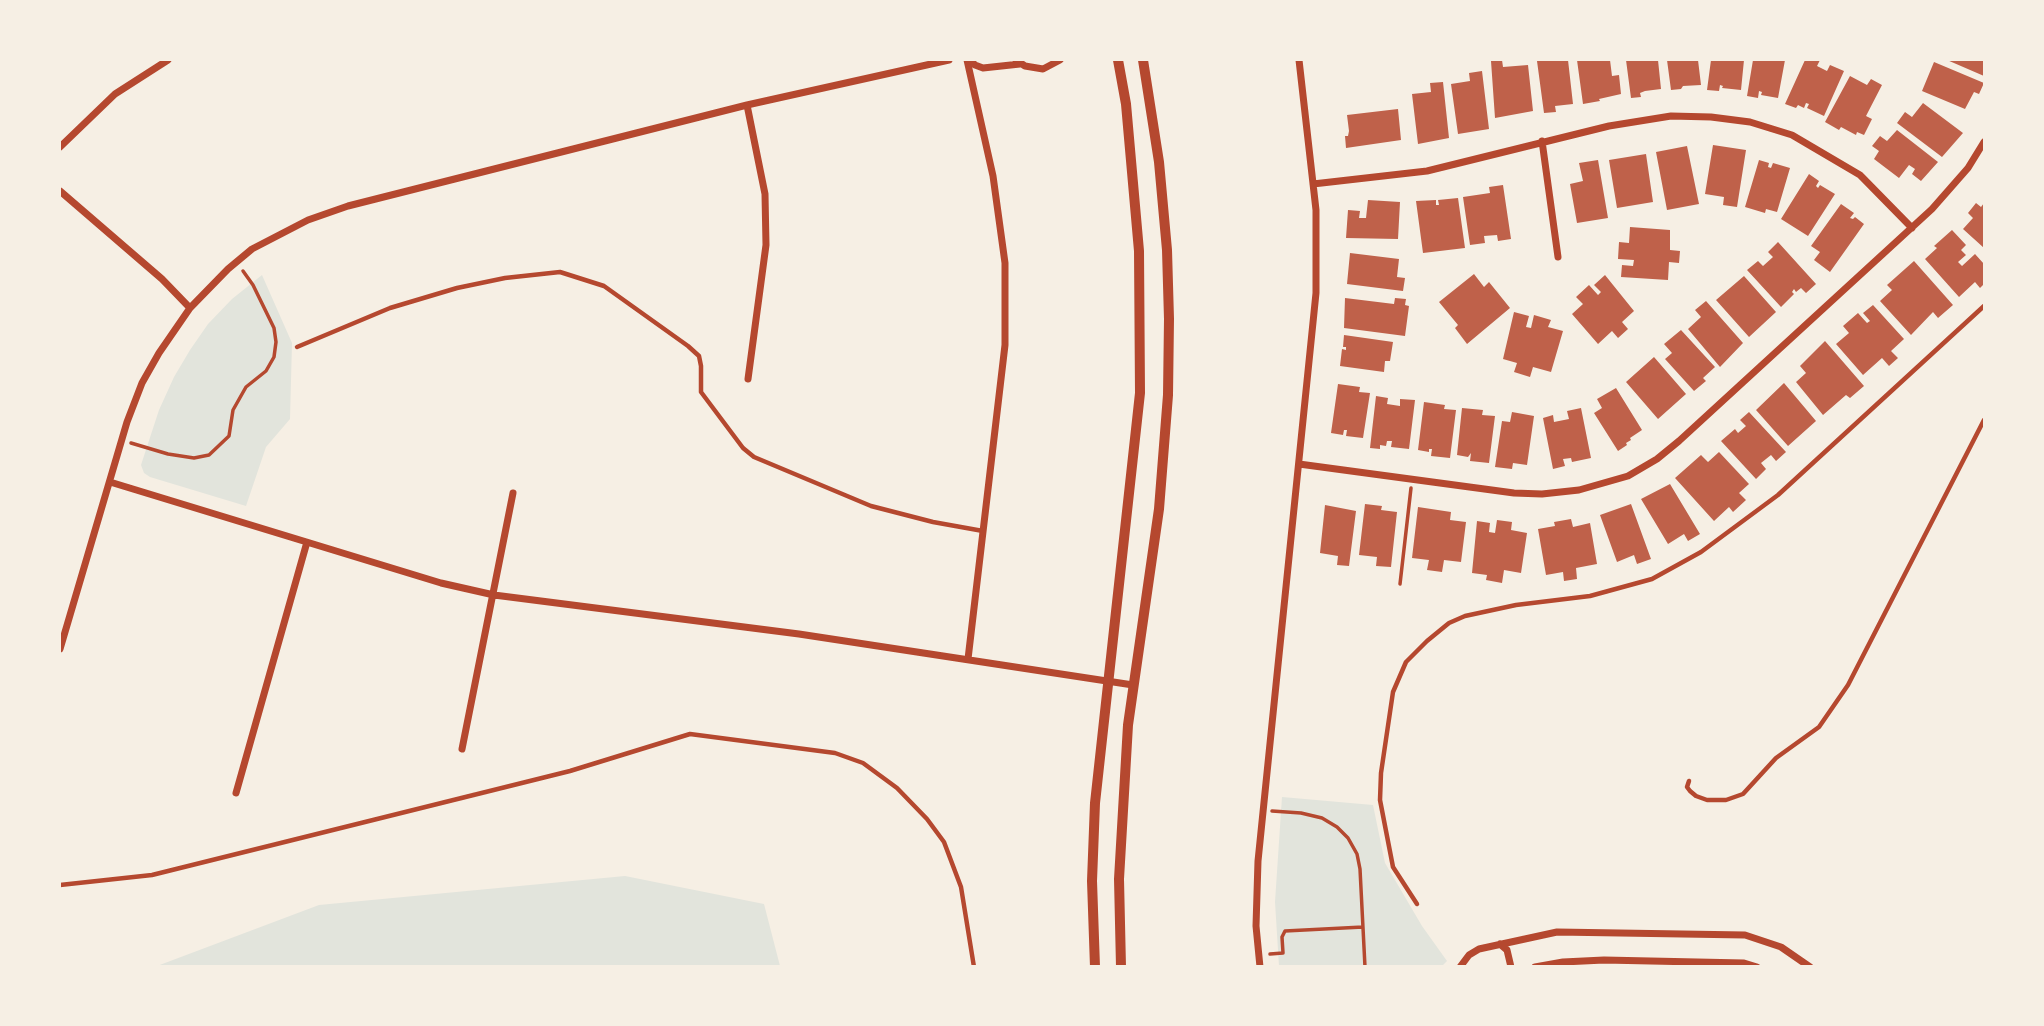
<!DOCTYPE html>
<html>
<head>
<meta charset="utf-8">
<style>
	body { margin:0 }
	#map { position:relative; width:2044px; height:1026px; overflow:hidden; background:#f6efe4; font-family:Rubik,sans-serif }
	canvas { display:block }
	.frame { position:absolute; inset:0; border:61px solid #f6efe4; pointer-events:none }
</style>
</head>
<body>
<div id="map">
<canvas width="2044" height="1026"></canvas>
<div class="frame"></div>
</div>
<script>
const ctx = document.querySelector('canvas').getContext('2d');
ctx.lineJoin = 'round';
function fillPath(path, color) { ctx.fillStyle = color; ctx.fill(path, 'evenodd'); }
const toPath = rows => new Path2D(rows.map(r => 'M' + r).join(''));
function strokePath(path, color, width, dash) { ctx.strokeStyle = color; ctx.lineWidth = width; ctx.lineCap = dash ? 'butt' : 'round'; ctx.setLineDash(dash || []); ctx.stroke(path); }
fillPath(toPath([
	[262,275,292,343,290,419,266,447,246,506,150,477,144,473,141,465,159,410,174,377,190,350,208,324,232,299],
	[1282,797,1373,805,1385,863,1422,926,1447,961,1441,967,1279,966,1275,902],
	[625,876,764,904,780,966,157,966,319,905]
]), '#e2e4dc');
fillPath(toPath([
	[1502,60,1503,67,1528,65,1533,111,1495,118,1491,61],
	[1546,60,1568,60,1573,104,1555,106,1556,112,1544,113,1537,61],
	[1577,60,1610,60,1612,76,1619,75,1621,94,1599,99,1600,101,1583,104],
	[1626,60,1658,60,1661,89,1645,91,1640,93,1641,97,1631,98],
	[1667,60,1698,60,1701,85,1683,86,1681,89,1671,90],
	[1711,60,1744,60,1741,90,1722,88,1723,86,1720,85,1719,91,1707,90],
	[1753,60,1785,60,1778,98,1761,95,1762,92,1759,91,1758,98,1747,96],
	[1805,60,1820,60,1817,66,1827,71,1830,65,1844,71,1824,116,1807,108,1809,104,1806,103,1804,108,1798,105,1796,108,1785,104],
	[1947,60,1984,60,1984,76],
	[1934,62,1984,83,1979,94,1974,92,1965,109,1922,91],
	[1482,71,1489,129,1458,134,1451,84,1470,81,1469,73],
	[1850,76,1867,85,1871,79,1882,85,1866,116,1872,119,1864,135,1857,132,1856,135,1841,127,1839,130,1825,122],
	[1443,82,1449,138,1418,144,1412,94,1431,92,1430,83],
	[1923,103,1963,133,1942,157,1897,123,1905,112,1912,117],
	[1398,109,1401,140,1346,148,1345,136,1348,136,1349,131,1347,115],
	[1897,130,1938,162,1921,181,1912,174,1915,169,1909,165,1899,178,1874,159,1879,151,1872,146,1880,136,1887,141],
	[1713,145,1746,150,1737,207,1723,205,1724,197,1705,194],
	[1687,146,1699,204,1667,210,1656,152],
	[1646,154,1653,202,1617,208,1609,160],
	[1598,160,1608,218,1577,223,1570,184,1583,181,1579,163],
	[1759,160,1769,163,1768,167,1771,168,1773,163,1790,168,1777,212,1766,209,1765,213,1745,207],
	[1809,174,1819,181,1816,186,1818,188,1820,185,1835,194,1808,236,1781,219],
	[1503,185,1511,239,1498,241,1497,235,1484,236,1485,243,1470,245,1463,197,1490,193,1489,187],
	[1458,198,1465,248,1423,253,1416,201,1436,200,1436,205,1439,205,1438,200],
	[1368,200,1400,202,1398,239,1346,238,1348,210,1360,211,1359,218,1366,218],
	[1976,203,1981,207,1984,203,1984,248,1963,229,1973,218,1968,213],
	[1841,204,1854,213,1850,218,1853,219,1855,217,1864,224,1830,272,1814,260,1820,252,1811,246],
	[1630,227,1670,230,1670,250,1680,251,1679,263,1669,262,1668,280,1621,277,1622,265,1633,266,1634,260,1618,259,1619,242,1629,243],
	[1952,230,1966,245,1961,250,1966,255,1958,262,1962,266,1975,254,1984,264,1984,284,1980,288,1975,282,1959,297,1925,259,1937,248,1934,246],
	[1778,242,1816,284,1806,293,1801,288,1796,292,1794,289,1792,292,1794,294,1781,307,1747,270,1758,261,1763,266,1773,257,1768,252],
	[1350,253,1399,259,1397,277,1405,278,1403,291,1347,284],
	[1914,261,1953,305,1938,318,1933,312,1911,335,1880,301,1892,290,1887,285],
	[1474,274,1484,287,1489,282,1510,308,1467,344,1455,328,1458,325,1439,302],
	[1605,275,1634,311,1622,322,1628,329,1618,338,1612,331,1598,344,1572,314,1583,304,1576,297,1589,285,1598,295,1601,292,1594,285],
	[1744,276,1776,312,1749,337,1716,300],
	[1345,298,1394,304,1395,298,1406,299,1405,305,1409,306,1405,336,1344,328],
	[1706,301,1743,343,1720,367,1688,329,1701,317,1695,310],
	[1873,305,1904,339,1891,351,1898,358,1889,366,1882,358,1863,375,1836,344,1849,333,1843,326,1858,313,1867,323,1870,321,1863,313],
	[1514,312,1529,316,1526,327,1531,328,1534,315,1551,320,1548,327,1563,331,1551,372,1533,367,1530,377,1514,372,1517,363,1503,359],
	[1681,330,1715,367,1703,378,1706,381,1694,391,1665,359,1672,353,1664,344],
	[1344,335,1393,342,1390,361,1385,361,1384,372,1340,366,1342,349,1346,350,1346,347,1343,347],
	[1825,341,1864,386,1850,398,1846,395,1823,415,1796,382,1806,373,1800,366],
	[1654,357,1686,394,1658,419,1626,382],
	[1784,383,1816,421,1788,446,1756,410],
	[1338,384,1360,387,1359,392,1370,393,1363,438,1346,436,1347,430,1344,430,1343,435,1331,433],
	[1616,388,1642,430,1630,438,1631,440,1626,443,1627,445,1618,451,1594,413,1602,408,1597,399],
	[1376,396,1388,398,1387,404,1400,406,1400,399,1415,400,1409,449,1391,447,1392,441,1387,441,1386,446,1380,445,1380,449,1370,448],
	[1424,402,1445,405,1444,409,1456,410,1450,458,1431,456,1432,449,1429,449,1429,452,1418,450],
	[1462,408,1483,410,1482,415,1495,416,1489,463,1470,461,1471,453,1468,457,1457,455],
	[1581,408,1591,458,1572,462,1571,458,1563,459,1565,466,1553,469,1543,418,1553,415,1554,422,1569,419,1567,411],
	[1512,412,1534,416,1527,465,1513,463,1512,469,1495,467,1502,421,1510,422],
	[1749,412,1786,452,1776,461,1771,455,1761,463,1766,469,1756,479,1721,441,1735,429,1738,433,1746,426,1740,420],
	[1719,452,1749,484,1739,493,1746,500,1733,512,1729,507,1714,521,1675,478,1701,455,1708,462],
	[1670,484,1700,534,1688,541,1684,534,1668,544,1641,499],
	[1365,504,1382,506,1381,510,1397,512,1391,567,1376,566,1377,557,1359,555],
	[1631,504,1651,559,1637,564,1634,555,1617,562,1600,515],
	[1325,505,1356,511,1349,566,1337,565,1338,556,1320,553],
	[1418,507,1451,512,1450,520,1466,522,1461,562,1444,560,1442,572,1427,570,1429,560,1412,558],
	[1571,519,1573,527,1590,523,1597,564,1576,568,1577,579,1564,581,1563,572,1546,575,1538,529,1555,526,1554,522],
	[1497,520,1512,522,1511,530,1527,533,1521,573,1504,570,1502,583,1486,580,1487,575,1472,573,1477,521,1490,523,1489,532,1495,533]
]), '#bf614a');
strokePath(toPath([
	[131,443,168,454,194,458,209,455,229,436,233,410,246,387,266,371,274,357,276,342,274,328,253,285,243,271],
	[1400,584,1411,488],
	[1272,811,1301,813,1322,818,1337,827,1348,838,1357,854,1360,869,1365,967],
	[1270,954,1283,953,1282,937,1285,931,1363,927]
]), '#b5482f', 3.5);
strokePath(toPath([
	[297,347,390,308,457,288,505,278,560,272,604,286,688,346,699,356,701,366,701,392,743,448,754,457,871,506,933,522,983,531],
	[1689,781,1687,787,1690,791,1696,796,1707,800,1726,800,1743,794,1776,758,1819,727,1848,685,1984,420],
	[60,885,152,875,570,771,690,734,835,753,863,763,897,788,927,819,944,842,961,887,974,967],
	[1417,904,1393,867,1380,800,1381,773,1393,692,1406,662,1427,641,1449,623,1465,616,1516,605,1590,596,1652,579,1701,552,1778,495,1984,306]
]), '#b5482f', 4.5);
strokePath(toPath([
	[967,60,993,176,1005,263,1005,345,968,659],
	[970,60,975,65,983,68,1020,64],
	[1016,60,1025,66,1043,69,1060,60],
	[747,105,765,194,766,245,748,379],
	[1542,141,1558,257],
	[60,147,115,94,168,60],
	[1313,184,1427,171,1609,126,1671,116,1711,117,1750,122,1792,135,1860,175,1912,228],
	[60,191,162,279,190,308],
	[1299,464,1514,493,1542,494,1579,490,1628,476,1657,459,1679,441,1932,209,1968,168,1984,142],
	[110,482,441,583,494,595,799,634,1133,685],
	[60,649,127,422,142,383,159,353,190,308,228,269,252,249,308,220,348,206,747,105,949,60],
	[462,749,513,493],
	[236,793,307,542],
	[1500,944,1507,950,1511,967],
	[1260,967,1256,926,1258,861,1316,293,1316,210,1299,60],
	[1460,967,1469,955,1479,949,1557,932,1745,935,1781,947,1810,967],
	[1535,967,1563,962,1604,960,1744,963,1757,967]
]), '#b5482f', 7);
strokePath(toPath([
	[1095,967,1092,881,1095,803,1140,393,1139,251,1126,104,1118,60],
	[1121,967,1119,879,1128,725,1159,509,1168,395,1169,319,1167,250,1159,162,1143,60]
]), '#b5482f', 10);
</script>
</body>
</html>
